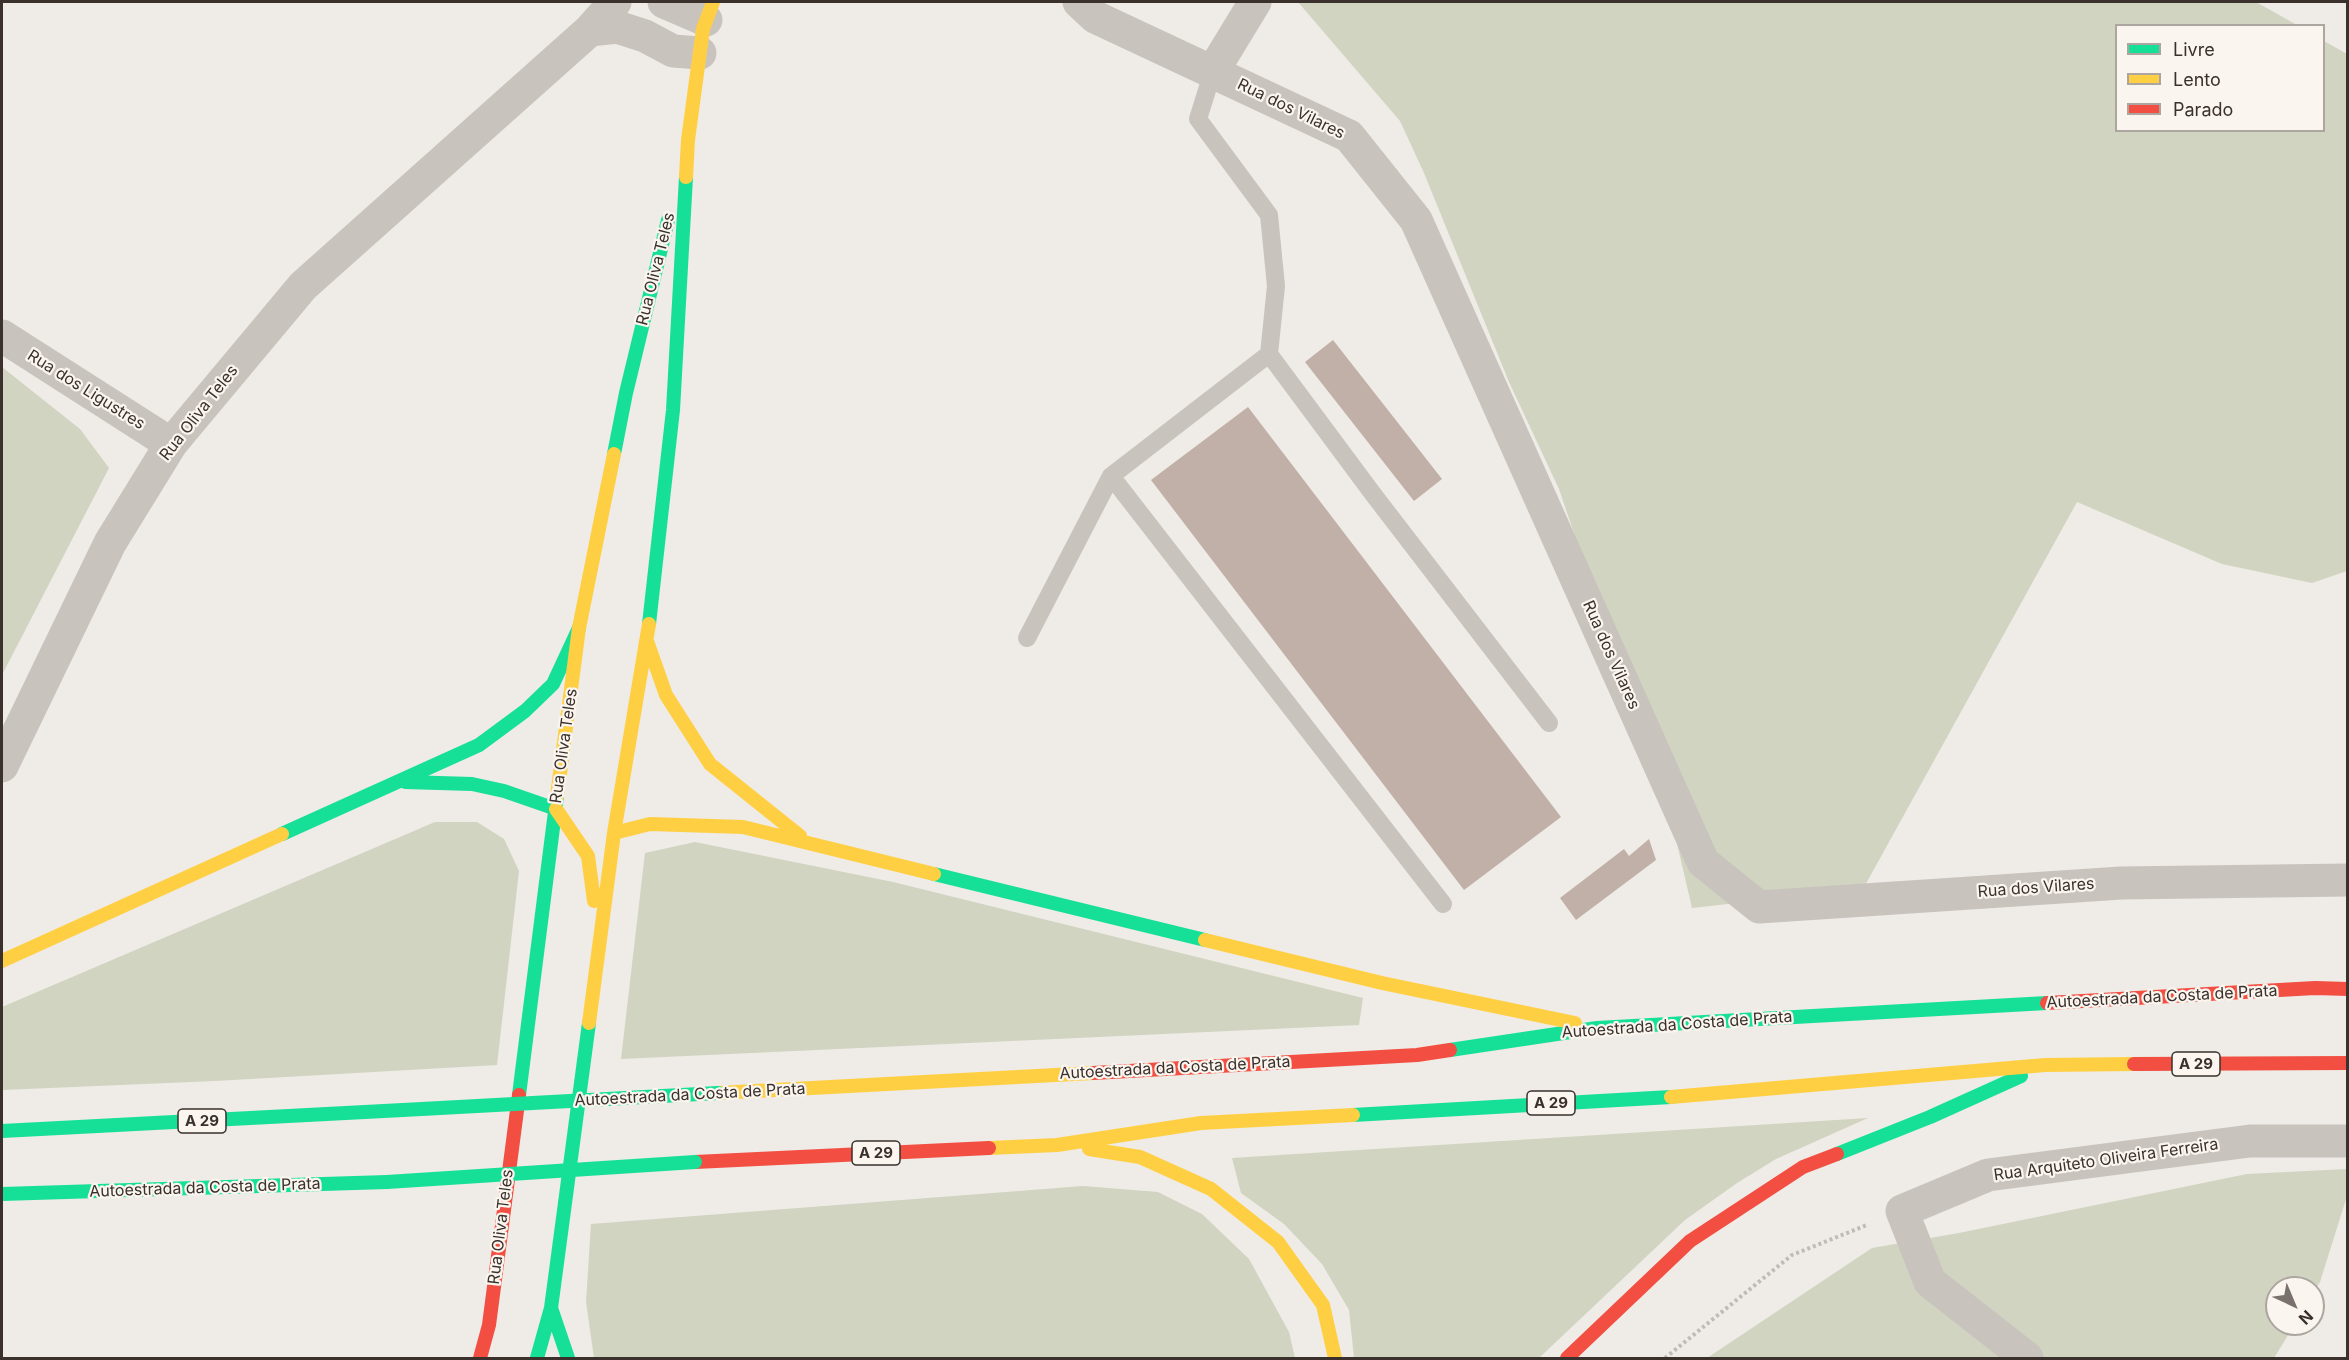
<!DOCTYPE html>
<html>
<head>
<meta charset="utf-8">
<style>
	body { margin:0 }
	#map { position:relative; width:2349px; height:1360px; overflow:hidden; background:#efebe6; font-family:Inter,sans-serif }
	canvas { display:block }
	.frame { position:absolute; inset:0; border:3px solid #3a302c; pointer-events:none }
	.legend { position:absolute; left:2115px; top:24px; width:210px; height:108px; box-sizing:border-box; background:#faf5ee; border:2px solid #ada6a0; margin:0; padding:8px 10px; list-style:none; font-size:18px; color:#3a302c }
	.legend li { display:flex; align-items:center; gap:12px; height:30px }
	.legend b { width:30px; border:2px solid #ada6a0 }
	.north { position:absolute; left:2265px; top:1276px; width:60px; height:60px; box-sizing:border-box; background:#faf5ee; border:2px solid #ada6a0; border-radius:50%; rotate:136deg; font-size:16px; font-weight:700; line-height:24px; text-align:center; color:#3a302c }
	.north::after { content:''; display:block; margin:auto; width:21px; height:27px; background:#79716d; clip-path:polygon(50% 0,100% 100%,50% 72%,0 100%) }
</style>
</head>
<body>
<div id="map">
<canvas width="2349" height="1360"></canvas>
<div class="frame"></div>
<ul class="legend">
<li><b style="height:8px;background:#16e098"></b>Livre</li>
<li><b style="height:8px;background:#ffcf43"></b>Lento</li>
<li><b style="height:8px;background:#f24e42"></b>Parado</li>
</ul>
<div class="north">N</div>
</div>
<script>
const ctx = document.querySelector('canvas').getContext('2d');
ctx.lineJoin = 'round';
function fillPath(path, color) { ctx.fillStyle = color; ctx.fill(path, 'evenodd'); }
const toPath = rows => new Path2D(rows.map(r => 'M' + r).join(''));
function strokePath(path, color, width, dash) { ctx.strokeStyle = color; ctx.lineWidth = width; ctx.lineCap = dash ? 'butt' : 'round'; ctx.setLineDash(dash || []); ctx.stroke(path); }
function write(font, color, halo, rows, align = 'center') {
  ctx.font = font + ' Inter,sans-serif'; ctx.lineWidth = 4.5; ctx.setLineDash([]); ctx.textBaseline = 'middle'; ctx.strokeStyle = halo; ctx.fillStyle = color; for (const [text, x, y, turn = 0] of rows) {
    ctx.save(); ctx.translate(x, y); ctx.rotate((+turn || 0) * Math.PI / 180); ctx.textAlign = isNaN(turn) ? turn : align; if (halo) ctx.strokeText(text, 0, 0); ctx.fillText(text, 0, 0); ctx.restore();
  }
}
fillPath(toPath([
	[1298,2,2256,2,2297,25,2116,26,2116,130,2324,130,2324,41,2347,54,2347,571,2312,583,2222,564,2077,502,1863,889,1692,908,1672,822,1559,489,1509,382,1424,173,1400,121],
	[2,367,80,429,109,468,2,675],
	[435,822,477,822,504,839,519,871,497,1065,215,1081,2,1090,2,1007],
	[695,842,893,882,1363,998,1359,1025,621,1059,645,853],
	[1868,1118,1776,1159,1737,1183,1685,1220,1539,1358,1354,1358,1349,1310,1322,1264,1284,1224,1241,1193,1232,1158],
	[2347,1169,2347,1196,2320,1282,2313,1293,2313,1288,2277,1288,2277,1324,2295,1324,2274,1358,1707,1358,1872,1248,1959,1233,2247,1174],
	[1083,1186,1158,1192,1202,1214,1249,1259,1289,1332,1295,1358,594,1358,586,1302,591,1224]
]), '#d0d4c1');
fillPath(toPath([
	[1333,340,1442,479,1414,501,1305,362],
	[1248,407,1561,817,1464,890,1151,480],
	[1649,839,1656,860,1576,920,1560,898,1624,849,1629,856]
]), '#c1b0a8');
strokePath(toPath([
	[1665,1358,1792,1255,1867,1225]
]), '#c1bbb7', 4, [3, 3]);
strokePath(toPath([
	[1213,71,1198,119,1269,215,1276,286,1269,354,1373,494,1549,723],
	[1111,476,1443,904],
	[1027,638,1111,476,1269,354]
]), '#c9c3be', 18);
strokePath(toPath([
	[664,2,706,20],
	[1079,2,1095,17,1349,136,1416,220,1703,862,1759,907,2121,883,2348,880],
	[590,30,617,27,645,36,673,51,700,53],
	[1213,71,1255,2],
	[2,336,171,444],
	[2,766,110,543,171,444,303,286,590,30,615,2],
	[2027,1358,1930,1282,1902,1211,1988,1175,2250,1141,2348,1141]
]), '#c9c3be', 33);
strokePath(toPath([
	[614,454,626,393,668,220],
	[649,624,673,410,686,177],
	[405,782,472,784,504,791,556,809],
	[282,834,479,745,525,711,553,684,579,628],
	[934,874,1205,940],
	[1450,1050,1597,1028,2047,1003],
	[519,1095,557,796],
	[1353,1115,1671,1097],
	[2,1131,403,1110],
	[1837,1154,1930,1117,2021,1076],
	[2,1194,387,1182],
	[551,1308,568,1358],
	[537,1358,551,1308,589,1023]
]), '#16e098', 14);
strokePath(toPath([
	[686,177,688,140,703,29,713,2],
	[647,641,666,695,710,764,800,836],
	[557,796,579,628,614,454],
	[556,809,588,856,594,901],
	[614,833,650,824,743,827,934,874],
	[1205,940,1382,983,1575,1023],
	[2,961,282,834],
	[589,1023,614,833,649,624],
	[718,1093,1093,1073],
	[1671,1097,2045,1065,2134,1064],
	[989,1148,1057,1145,1201,1123,1353,1115],
	[1089,1149,1140,1157,1211,1189,1278,1242,1323,1305,1335,1358]
]), '#ffcf43', 14);
strokePath(toPath([
	[2047,1003,2315,988,2348,989],
	[2134,1064,2348,1063],
	[1093,1073,1417,1055,1450,1050],
	[695,1162,989,1148],
	[480,1358,489,1325,519,1095],
	[1567,1358,1690,1241,1803,1167,1837,1154]
]), '#f24e42', 14);
strokePath(toPath([
	[403,1110,718,1093],
	[387,1182,695,1162]
]), '#16e098', 14);
for (const [x, y, w] of [
	[2196,1064,48],
	[1551,1103,48],
	[202,1121,48],
	[876,1153,48]
]) { const box = new Path2D(); box.roundRect(x - w / 2, y - 12, w, 24, 4.5); ctx.fillStyle = '#faf5ee'; ctx.fill(box); strokePath(box, '#3a302c', 1.5); }
write('bold 15px', '#3a302c', null, [
	["A 29",2196,1064],
	["A 29",1551,1103],
	["A 29",202,1121],
	["A 29",876,1153]
]);
write('16px', '#3a302c', '#faf5ee', [
	["Rua dos Vilares",1291,109,26],
	["Rua Oliva Teles",656,269,-76],
	["Rua dos Ligustres",86,390,32],
	["Rua Oliva Teles",199,413,-52],
	["Rua dos Vilares",1611,655,66],
	["Rua Oliva Teles",564,746,-82],
	["Rua dos Vilares",2036,888,-4],
	["Autoestrada da Costa de Prata",2162,997,-3],
	["Autoestrada da Costa de Prata",1677,1025,-4],
	["Autoestrada da Costa de Prata",1175,1068,-3],
	["Autoestrada da Costa de Prata",690,1095,-3],
	["Rua Arquiteto Oliveira Ferreira",2106,1160,-8],
	["Autoestrada da Costa de Prata",205,1188,-2],
	["Rua Oliva Teles",501,1227,-83]
]);
</script>
</body>
</html>
